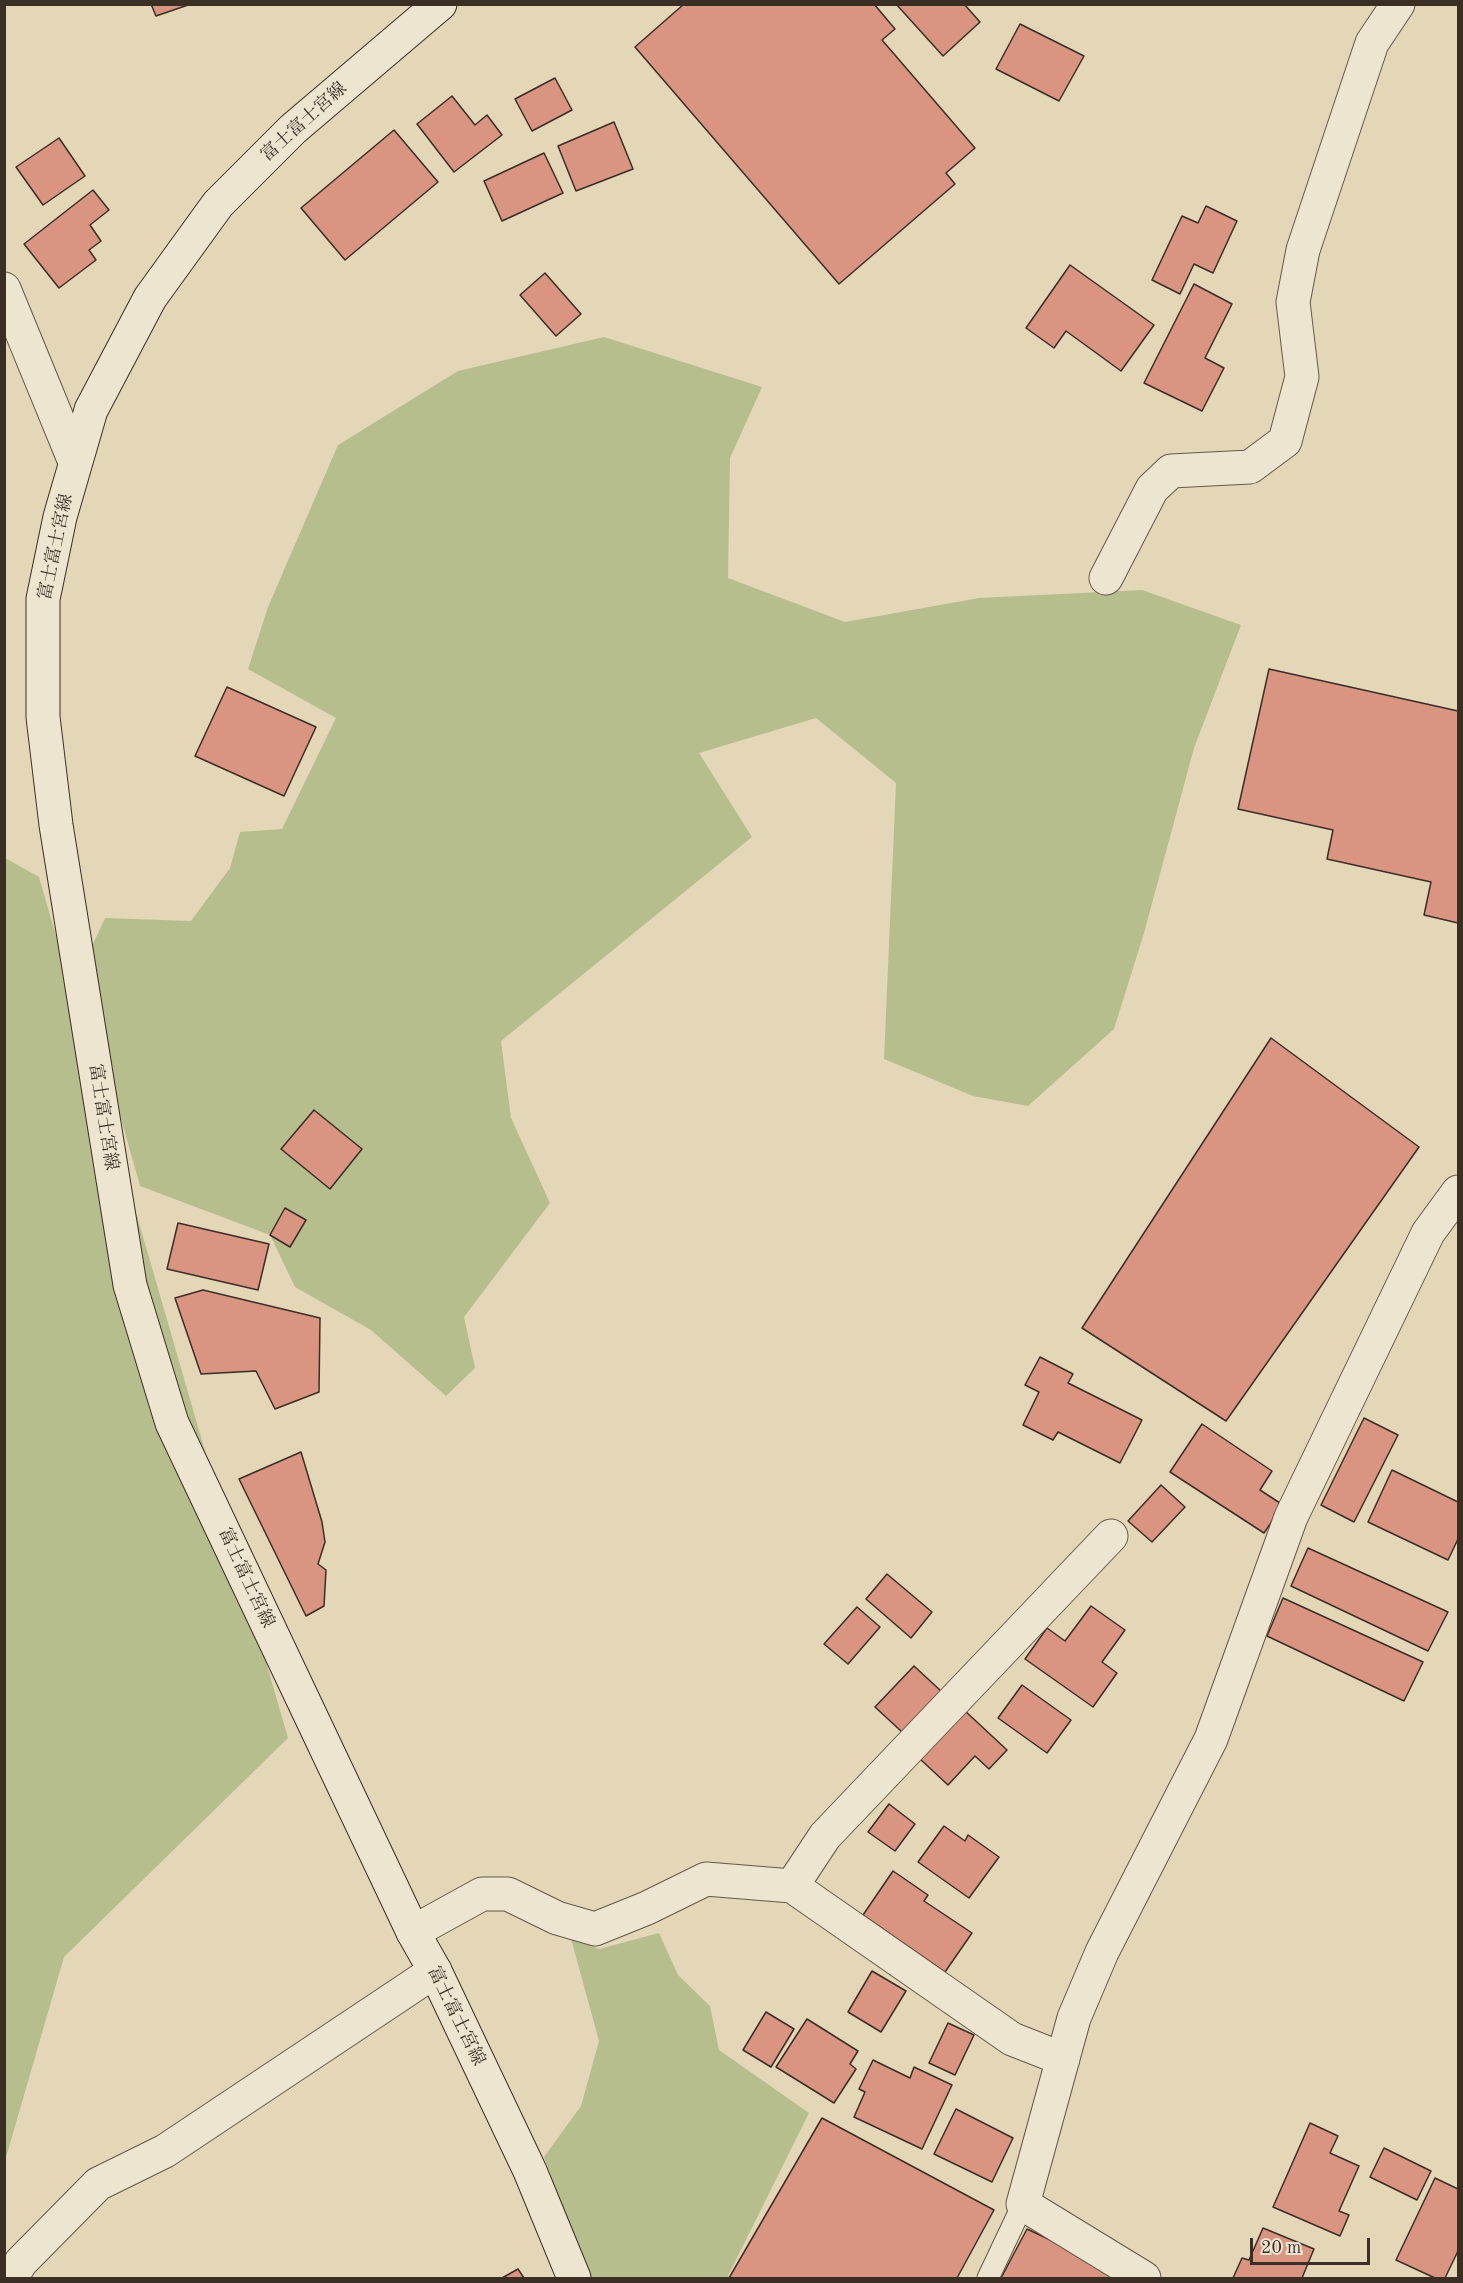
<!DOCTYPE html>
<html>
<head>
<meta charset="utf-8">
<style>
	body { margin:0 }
	#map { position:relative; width:1463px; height:2283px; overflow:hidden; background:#e4d7b7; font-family:"Old Standard TT",serif }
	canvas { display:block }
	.frame { position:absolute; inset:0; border:6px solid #3b2e25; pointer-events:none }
	.scale { position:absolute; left:1250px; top:2238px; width:120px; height:27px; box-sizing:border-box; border:3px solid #3b2e25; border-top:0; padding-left:8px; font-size:18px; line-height:21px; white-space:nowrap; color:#3b2e25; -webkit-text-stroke:4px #ede5d0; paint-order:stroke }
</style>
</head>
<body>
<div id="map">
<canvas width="1463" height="2283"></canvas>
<div class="frame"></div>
<div class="scale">20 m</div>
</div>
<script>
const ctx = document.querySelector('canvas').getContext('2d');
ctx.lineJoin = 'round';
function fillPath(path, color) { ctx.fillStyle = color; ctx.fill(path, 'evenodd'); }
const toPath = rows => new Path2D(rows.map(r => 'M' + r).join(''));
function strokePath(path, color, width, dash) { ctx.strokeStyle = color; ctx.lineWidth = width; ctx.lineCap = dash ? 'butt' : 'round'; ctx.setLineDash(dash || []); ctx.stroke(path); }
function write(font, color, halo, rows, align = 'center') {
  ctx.font = font + ' "Old Standard TT","Noto Serif JP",serif'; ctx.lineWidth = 4.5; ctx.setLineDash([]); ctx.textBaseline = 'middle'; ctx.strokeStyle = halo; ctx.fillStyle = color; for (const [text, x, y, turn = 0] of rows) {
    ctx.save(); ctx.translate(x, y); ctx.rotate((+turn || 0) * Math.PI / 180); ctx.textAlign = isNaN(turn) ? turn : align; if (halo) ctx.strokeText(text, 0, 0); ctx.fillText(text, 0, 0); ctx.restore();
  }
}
fillPath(toPath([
	[604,337,762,387,730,458,728,578,845,622,979,598,1142,590,1241,625,1194,748,1144,933,1114,1029,1028,1106,973,1096,884,1059,896,783,816,718,699,753,752,837,501,1041,511,1118,550,1203,464,1317,475,1368,446,1396,371,1330,295,1287,270,1235,140,1186,80,972,105,918,191,921,230,868,240,832,282,829,336,718,248,669,268,607,338,445,458,371],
	[5,858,39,877,288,1738,64,1957,5,2161],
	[659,1933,678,1975,710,2006,719,2050,809,2113,727,2278,589,2278,544,2157,581,2106,599,2041,570,1935,599,1949]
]), '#b6be8d');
const building = toPath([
	[151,4,191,4,156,16,151,4],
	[684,4,874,4,895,29,882,40,975,148,946,173,955,184,839,284,635,47,684,4],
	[896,4,964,4,980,22,943,56,896,4],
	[1020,24,1084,56,1059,101,996,69,1020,24],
	[555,78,572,110,532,131,515,99,555,78],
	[452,96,475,125,487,115,502,135,454,172,417,124,452,96],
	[614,122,633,169,576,191,558,146,614,122],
	[394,130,438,182,345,260,301,208,394,130],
	[59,138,85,176,43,205,16,167,59,138],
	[544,153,563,193,502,221,484,181,544,153],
	[93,190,109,210,90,225,101,241,89,250,96,260,59,288,24,244,93,190],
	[1206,206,1237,221,1213,273,1194,264,1180,294,1152,280,1182,216,1198,223,1206,206],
	[1070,265,1154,325,1121,371,1066,331,1054,348,1026,328,1070,265],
	[545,273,581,314,556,336,520,295,545,273],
	[1194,284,1232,304,1205,358,1224,368,1202,411,1144,383,1194,284],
	[1269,669,1458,711,1458,923,1424,915,1431,882,1327,859,1333,830,1238,809,1269,669],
	[227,687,316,727,284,796,195,756,227,687],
	[1271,1038,1419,1147,1226,1421,1082,1328,1271,1038],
	[314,1110,362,1149,330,1189,281,1149,314,1110],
	[285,1208,306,1220,290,1247,270,1235,285,1208],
	[178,1223,269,1244,258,1290,167,1269,178,1223],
	[203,1290,320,1318,319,1392,275,1409,256,1371,201,1374,175,1298,203,1290],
	[1040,1357,1073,1374,1068,1383,1142,1420,1120,1463,1058,1432,1053,1440,1023,1425,1039,1392,1025,1385,1040,1357],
	[1364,1418,1398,1435,1354,1522,1321,1505,1364,1418],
	[1202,1424,1272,1471,1260,1490,1283,1505,1264,1533,1170,1472,1202,1424],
	[301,1452,322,1522,325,1542,318,1564,326,1570,324,1606,306,1616,239,1479,301,1452],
	[1392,1470,1458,1502,1458,1539,1448,1560,1368,1522,1392,1470],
	[1161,1485,1185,1507,1152,1542,1128,1521,1161,1485],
	[1308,1548,1448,1612,1428,1651,1291,1586,1308,1548],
	[887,1574,932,1612,911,1638,866,1599,887,1574],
	[1283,1598,1423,1662,1404,1701,1267,1636,1283,1598],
	[1091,1606,1125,1630,1102,1662,1117,1673,1093,1707,1025,1659,1047,1628,1065,1641,1091,1606],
	[857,1607,880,1627,848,1664,824,1644,857,1607],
	[914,1666,941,1691,902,1732,875,1707,914,1666],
	[1022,1685,1071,1720,1047,1753,998,1718,1022,1685],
	[964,1710,1007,1750,989,1769,975,1756,948,1785,920,1759,964,1710],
	[889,1804,915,1824,895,1851,868,1832,889,1804],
	[944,1826,965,1841,968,1835,999,1857,969,1898,918,1862,944,1826],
	[893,1871,928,1895,924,1901,972,1933,945,1972,863,1915,893,1871],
	[872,1971,906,1991,881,2032,848,2012,872,1971],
	[766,2012,794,2029,771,2067,743,2050,766,2012],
	[807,2019,858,2051,850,2064,856,2069,834,2103,776,2067,807,2019],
	[948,2023,974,2035,955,2075,929,2063,948,2023],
	[873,2060,910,2078,914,2067,952,2085,922,2149,854,2117,865,2092,859,2089,873,2060],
	[956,2109,1013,2138,992,2182,934,2154,956,2109],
	[822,2118,994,2210,957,2278,729,2278,822,2118],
	[1310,2123,1338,2136,1330,2153,1359,2166,1339,2211,1349,2215,1340,2236,1273,2207,1310,2123],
	[1384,2148,1431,2171,1417,2200,1370,2177,1384,2148],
	[1435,2178,1458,2189,1458,2251,1445,2278,1435,2278,1396,2260,1435,2178],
	[1263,2228,1314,2249,1302,2278,1233,2278,1242,2258,1249,2260,1263,2228],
	[1027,2229,1131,2278,1001,2278,1027,2229],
	[518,2269,524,2278,502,2278,518,2269]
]);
fillPath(building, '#da9482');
strokePath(building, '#3b2e25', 1.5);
const lane = toPath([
	[988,2278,1023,2204]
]);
const street = toPath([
	[4,289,75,462],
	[1106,578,1152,489,1171,471,1250,467,1285,441,1302,377,1293,302,1303,250,1372,43,1398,4],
	[792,1886,825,1836,1111,1536],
	[413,1932,482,1894,508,1894,557,1918,595,1929,647,1908,706,1879,792,1886,1012,2039,1063,2059],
	[11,2278,21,2262,98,2184,165,2151,435,1971],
	[1144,2278,1023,2204,1074,2018,1102,1952,1211,1739,1291,1517,1428,1233,1458,1192]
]);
const secondary = toPath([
	[440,4,293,129,218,204,150,298,91,410,60,517,43,599,43,717,56,825,130,1285,172,1423,413,1932,435,1971,530,2171,574,2278]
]);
strokePath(lane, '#65584a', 23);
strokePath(street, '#65584a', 35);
strokePath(secondary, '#3b2e25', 35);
strokePath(lane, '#ede5d0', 21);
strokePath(street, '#ede5d0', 33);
strokePath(secondary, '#ede5d0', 33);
write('18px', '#3b2e25', '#ede5d0', [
	["富士富士宮線",304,122,-42],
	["富士富士宮線",56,547,-78],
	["富士富士宮線",103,1117,81],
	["富士富士宮線",246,1578,65],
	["富士富士宮線",456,2016,64]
]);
</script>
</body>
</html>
